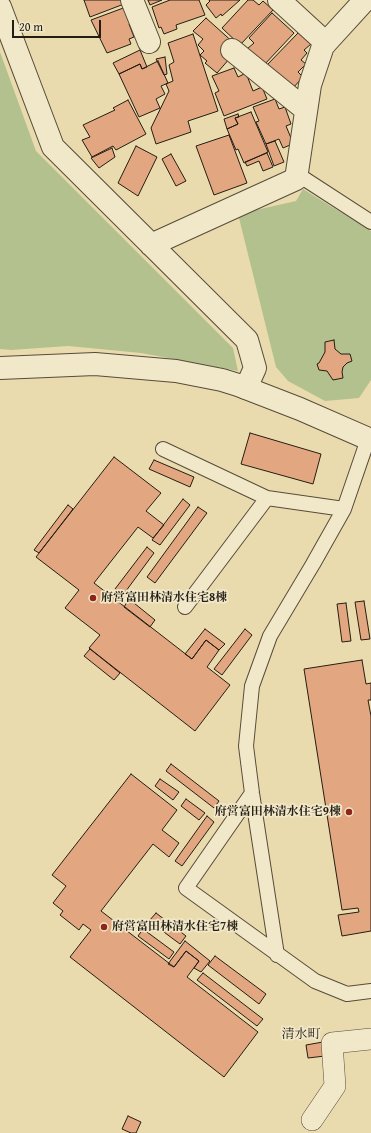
<!DOCTYPE html>
<html>
<head>
<meta charset="utf-8">
<style>
	body { margin:0 }
	#map { position:relative; width:371px; height:1133px; overflow:hidden; background:#eadbae; font-family:"Gentium Book Plus",serif }
	canvas { display:block }
	.scale { position:absolute; left:12px; top:20px; width:89px; height:18px; box-sizing:border-box; border:2px solid #241d13; border-top:0; padding-left:5px; font-size:12px; line-height:14px; white-space:nowrap; color:#241d13; -webkit-text-stroke:3px #f1e8ca; paint-order:stroke }
</style>
</head>
<body>
<div id="map">
<canvas width="371" height="1133"></canvas>
<div class="scale">20 m</div>
</div>
<script>
const ctx = document.querySelector('canvas').getContext('2d');
ctx.lineJoin = 'round';
function fillPath(path, color) { ctx.fillStyle = color; ctx.fill(path, 'evenodd'); }
const toPath = rows => new Path2D(rows.map(r => 'M' + r).join(''));
function strokePath(path, color, width, dash) { ctx.strokeStyle = color; ctx.lineWidth = width; ctx.lineCap = dash ? 'butt' : 'round'; ctx.setLineDash(dash || []); ctx.stroke(path); }
function write(font, color, halo, rows, align = 'center') {
  ctx.font = font + ' "Gentium Book Plus","Noto Serif JP",serif'; ctx.lineWidth = 3.5; ctx.setLineDash([]); ctx.textBaseline = 'middle'; ctx.strokeStyle = halo; ctx.fillStyle = color; for (const [text, x, y, turn = 0] of rows) {
    ctx.save(); ctx.translate(x, y); ctx.rotate((+turn || 0) * Math.PI / 180); ctx.textAlign = isNaN(turn) ? turn : align; if (halo) ctx.strokeText(text, 0, 0); ctx.fillText(text, 0, 0); ctx.restore();
  }
}
fillPath(toPath([
	[0,52,36,151,233,348,238,371,141,353,68,346,11,350,0,349],
	[303,189,371,231,371,380,359,398,325,401,288,381,276,367,238,214,296,201]
]), '#b3c18e');
const building = toPath([
	[84,0,122,0,124,4,90,17,84,0],
	[148,0,162,0,150,5,148,0],
	[170,0,199,0,205,15,176,25,177,29,164,34,161,27,159,28,152,7,170,0],
	[209,0,240,0,222,16,221,14,216,18,206,5,210,1,209,0],
	[248,0,253,0,259,5,263,1,273,10,240,45,222,28,248,0],
	[126,7,132,24,129,24,134,37,129,39,131,44,107,53,91,20,126,7],
	[272,13,294,33,264,65,247,49,254,43,249,38,272,13],
	[206,18,235,44,230,58,217,73,205,63,207,61,200,55,204,51,198,45,203,39,193,31,206,18],
	[299,32,311,44,304,50,307,53,301,60,306,64,298,72,303,77,292,89,267,65,299,32],
	[193,34,218,111,188,121,191,132,156,144,151,128,169,91,166,84,173,81,169,65,174,62,168,43,193,34],
	[140,50,147,67,142,69,140,64,119,74,113,63,140,50],
	[165,57,167,74,164,75,156,59,165,57],
	[158,61,168,83,161,86,165,94,156,99,160,108,139,117,119,74,140,64,142,69,158,61],
	[234,68,238,77,246,73,253,91,262,87,267,99,224,116,215,93,219,91,212,76,234,68],
	[275,99,279,109,285,107,291,124,286,126,291,138,290,145,283,148,279,139,266,144,256,122,259,121,253,107,275,99],
	[128,100,146,134,116,150,113,146,92,157,82,140,90,137,83,125,115,110,113,108,128,100],
	[251,112,268,152,244,163,238,149,236,150,227,129,238,124,235,118,251,112],
	[238,114,239,117,235,118,238,124,227,129,224,119,238,114],
	[229,135,247,183,214,195,196,146,229,135],
	[275,141,284,162,274,166,266,144,275,141],
	[136,146,157,157,138,196,118,183,136,146],
	[112,148,115,157,99,168,91,158,112,148],
	[267,153,273,167,263,171,259,161,247,166,245,162,267,153],
	[171,154,186,181,176,186,162,159,171,154],
	[334,340,335,349,341,354,350,354,352,361,347,363,343,367,342,372,343,378,333,380,327,371,319,370,317,364,319,363,325,352,325,342,334,340],
	[250,433,321,454,313,484,241,464,250,433],
	[114,457,161,493,146,511,164,525,153,538,138,527,94,583,192,659,206,640,219,650,207,667,230,685,195,731,89,648,100,635,65,608,79,590,36,557,114,457],
	[154,460,194,477,190,487,149,469,154,460],
	[183,499,190,505,160,545,152,540,183,499],
	[68,505,73,509,39,553,34,550,68,505],
	[198,507,207,513,155,583,147,577,198,507],
	[147,547,154,553,123,595,115,589,147,547],
	[129,599,155,620,150,627,124,607,129,599],
	[364,601,370,639,361,640,355,602,364,601],
	[346,603,351,641,342,642,337,604,346,603],
	[205,629,225,644,219,650,206,640,192,659,185,654,205,629],
	[245,629,252,635,222,675,214,669,245,629],
	[90,649,120,673,114,680,84,656,90,649],
	[362,660,366,684,371,683,371,700,368,700,371,716,371,931,342,936,338,915,359,912,358,908,342,910,304,669,362,660],
	[171,764,219,801,214,808,166,771,171,764],
	[131,774,177,810,162,830,179,843,169,857,153,844,101,911,174,967,186,951,199,961,187,977,258,1032,224,1077,70,957,91,930,83,924,79,930,60,915,63,911,53,903,66,886,52,875,131,774],
	[160,779,179,792,173,800,155,786,160,779],
	[186,799,205,813,199,820,181,806,186,799],
	[207,816,214,822,182,866,175,861,207,816],
	[156,913,186,936,180,944,149,921,156,913],
	[143,929,174,952,169,959,138,936,143,929],
	[185,941,210,961,201,972,194,968,199,961,186,951,174,967,168,964,185,941],
	[215,956,266,994,259,1004,208,965,215,956],
	[203,973,263,1019,257,1026,197,980,203,973],
	[323,1042,325,1056,308,1058,306,1045,323,1042],
	[128,1116,141,1122,136,1133,131,1133,122,1129,128,1116]
]);
fillPath(building, '#e2a780');
strokePath(building, '#241d13', 1);
const service = toPath([
	[297,174,371,222],
	[163,449,267,498,344,509],
	[185,607,267,498],
	[252,793,186,888,315,981,347,994,371,991],
	[277,955,252,793,246,746,252,686,270,636,313,564,344,509,368,439]
]);
const pedestrian = toPath([
	[312,1120,335,1086,332,1043,371,1039]
]);
const minor = toPath([
	[132,0,149,42],
	[279,0,326,43],
	[0,7,53,147,247,340,255,368,246,388],
	[232,50,306,110],
	[151,245,296,179,310,85,323,46,365,0]
]);
const tertiary = toPath([
	[0,368,95,364,176,371,222,380,238,385,300,409,371,440]
]);
strokePath(service, '#564c3a', 16);
strokePath(pedestrian, '#564c3a', 22);
strokePath(minor, '#564c3a', 24);
strokePath(tertiary, '#564c3a', 24);
strokePath(service, '#f1e8ca', 14);
strokePath(pedestrian, '#f1e8ca', 21);
strokePath(minor, '#f1e8ca', 22);
strokePath(tertiary, '#f1e8ca', 22);
for (const [x, y, r, color] of [
	[93,598,4,"#8f2418"],
	[349,812,4,"#8f2418"],
	[104,927,4,"#8f2418"]
]) { const dot = new Path2D(); dot.arc(x, y, r, 0, 2 * Math.PI); ctx.fillStyle = color; ctx.fill(dot); strokePath(dot, '#f1e8ca', 1.5); }
write('bold 12px', '#241d13', '#f1e8ca', [
	["府営富田林清水住宅8棟",101,598],
	["府営富田林清水住宅9棟",341,812,"right"],
	["府営富田林清水住宅7棟",112,927]
], 'left');
write('13px', '#241d13', '#f1e8ca', [
	["清水町",301,1035]
]);
</script>
</body>
</html>
